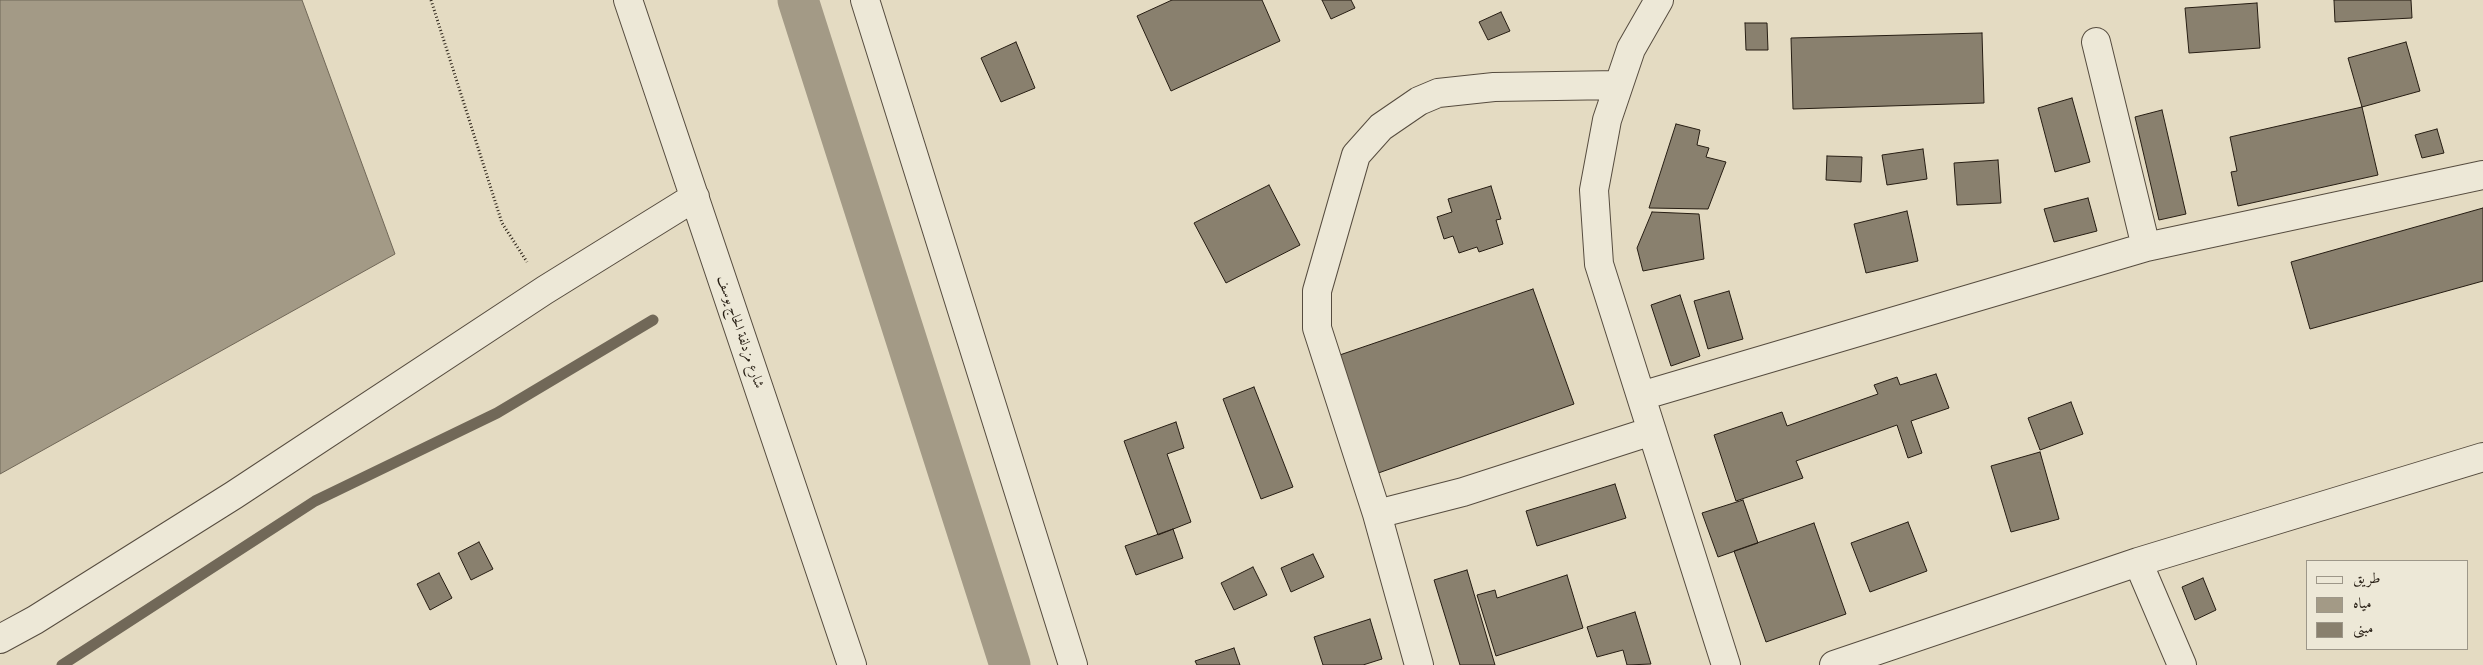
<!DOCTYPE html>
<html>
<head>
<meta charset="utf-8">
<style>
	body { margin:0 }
	#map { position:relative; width:2483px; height:665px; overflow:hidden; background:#e4dbc2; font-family:"IM FELL Great Primer",Amiri,serif }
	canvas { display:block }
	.legend { position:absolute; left:2306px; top:560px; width:162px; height:90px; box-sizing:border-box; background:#ede8d7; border:1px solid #9d9789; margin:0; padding:6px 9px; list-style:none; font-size:15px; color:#261d13 }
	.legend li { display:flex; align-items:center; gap:10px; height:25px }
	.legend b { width:25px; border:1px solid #9d9789 }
</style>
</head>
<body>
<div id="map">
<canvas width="2483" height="665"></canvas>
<ul class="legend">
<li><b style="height:6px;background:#ede8d7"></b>طريق</li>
<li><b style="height:14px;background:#a39a86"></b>مياه</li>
<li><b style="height:14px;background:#89806e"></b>مبنى</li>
</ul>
</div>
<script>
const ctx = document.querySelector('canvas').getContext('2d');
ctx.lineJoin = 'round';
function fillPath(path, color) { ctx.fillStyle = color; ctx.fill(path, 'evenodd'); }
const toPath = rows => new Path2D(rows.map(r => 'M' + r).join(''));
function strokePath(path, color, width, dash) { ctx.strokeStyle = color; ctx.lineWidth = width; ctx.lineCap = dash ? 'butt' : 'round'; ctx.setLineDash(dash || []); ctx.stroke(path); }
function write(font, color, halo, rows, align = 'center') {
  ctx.font = font + ' "IM FELL Great Primer",Amiri,serif'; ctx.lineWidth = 4; ctx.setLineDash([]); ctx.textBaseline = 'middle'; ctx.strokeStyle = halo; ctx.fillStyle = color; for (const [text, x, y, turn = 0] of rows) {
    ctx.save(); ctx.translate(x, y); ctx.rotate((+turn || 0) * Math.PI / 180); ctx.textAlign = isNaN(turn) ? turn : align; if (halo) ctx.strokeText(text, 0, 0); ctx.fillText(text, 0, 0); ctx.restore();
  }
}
const water = toPath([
	[0,0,302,0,395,254,0,474,0,0]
]);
fillPath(water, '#a39a86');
strokePath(water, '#716858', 1);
strokePath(toPath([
	[62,665,315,501,497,413,653,320]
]), '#716858', 11);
strokePath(toPath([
	[798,0,1010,665]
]), '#a39a86', 41);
const building = toPath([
	[1172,0,1262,0,1280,41,1171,91,1137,16,1172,0],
	[1322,0,1351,0,1355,8,1331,19,1322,0],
	[2334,0,2411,0,2412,18,2335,22,2334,0],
	[2257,3,2260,48,2189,53,2185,8,2257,3],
	[1501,12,1510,31,1488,40,1479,22,1501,12],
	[1745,23,1767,23,1768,50,1746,50,1745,23],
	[1982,33,1984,103,1793,109,1791,38,1982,33],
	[1016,42,1035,88,1001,102,981,58,1016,42],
	[2406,42,2420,91,2362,107,2348,58,2406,42],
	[2072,98,2090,162,2055,172,2038,108,2072,98],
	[2362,107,2378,175,2238,206,2231,172,2237,171,2230,137,2362,107],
	[2162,110,2186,214,2159,220,2135,117,2162,110],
	[1676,124,1700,130,1697,145,1709,148,1706,157,1726,162,1708,209,1649,208,1676,124],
	[2437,129,2444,153,2422,158,2415,135,2437,129],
	[1923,149,1927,179,1887,185,1882,155,1923,149],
	[1827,156,1862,157,1861,182,1826,180,1827,156],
	[1998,160,2001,203,1957,205,1954,163,1998,160],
	[1269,185,1300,245,1226,283,1194,223,1269,185],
	[1491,186,1501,219,1496,220,1503,244,1479,252,1477,247,1459,253,1453,236,1444,239,1437,217,1452,212,1448,199,1491,186],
	[2088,198,2097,231,2054,242,2044,209,2088,198],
	[2483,208,2483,281,2310,329,2291,262,2483,208],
	[1907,211,1918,261,1866,273,1854,224,1907,211],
	[1652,212,1699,214,1704,259,1643,271,1637,248,1652,212],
	[1533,289,1574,404,1367,477,1328,359,1533,289],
	[1729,291,1743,339,1708,349,1694,301,1729,291],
	[1680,295,1700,356,1671,366,1651,305,1680,295],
	[1936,374,1949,408,1911,421,1922,453,1908,458,1897,425,1796,461,1803,478,1736,501,1714,435,1782,412,1787,426,1878,394,1874,385,1897,377,1900,385,1936,374],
	[1254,387,1293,487,1261,499,1223,399,1254,387],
	[2071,402,2083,434,2040,450,2028,418,2071,402],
	[1176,422,1184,448,1167,454,1191,522,1158,535,1124,441,1176,422],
	[2040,452,2059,519,2011,532,1991,466,2040,452],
	[1615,484,1626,518,1537,546,1526,511,1615,484],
	[1743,500,1758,543,1718,557,1702,513,1743,500],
	[1908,522,1927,571,1870,592,1851,543,1908,522],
	[1814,523,1846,614,1766,642,1734,551,1814,523],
	[1173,529,1183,558,1136,575,1125,546,1173,529],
	[479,542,493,569,471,580,458,553,479,542],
	[1313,554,1324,577,1291,592,1281,568,1313,554],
	[1253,567,1267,595,1234,610,1221,583,1253,567],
	[1467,570,1495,665,1460,665,1434,580,1467,570],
	[439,573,452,598,430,610,417,584,439,573],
	[1567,575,1583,628,1496,656,1477,595,1495,590,1497,598,1567,575],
	[2203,578,2216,610,2195,620,2182,587,2203,578],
	[1635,612,1651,664,1627,665,1623,650,1597,657,1587,627,1635,612],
	[1370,619,1382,659,1363,665,1323,665,1314,637,1370,619],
	[1234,648,1240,665,1197,665,1195,661,1234,648]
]);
fillPath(building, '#89806e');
strokePath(building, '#261d13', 1);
const minor = toPath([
	[628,0,852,665],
	[865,0,1073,665],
	[1659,0,1631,49,1607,120,1594,190,1599,264,1726,665],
	[2096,42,2146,247],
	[1641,396,2146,247,2483,175],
	[1377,514,1463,492,1652,431],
	[2138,562,2182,665],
	[0,639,35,620,234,495,545,290,695,197],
	[1419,665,1377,514,1317,328,1317,291,1356,155,1381,127,1419,101,1438,93,1494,87,1618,85],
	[1834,665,2138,562,2483,457]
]);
strokePath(minor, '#564c3f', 30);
strokePath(toPath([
	[431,0,502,223,527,262]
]), '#261d13', 3, [1, 2.5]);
strokePath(minor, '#ede8d7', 28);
write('14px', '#261d13', '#ede8d7', [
	["شارع مزدلفة الحاج يوسف",740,332,71]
]);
</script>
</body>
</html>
